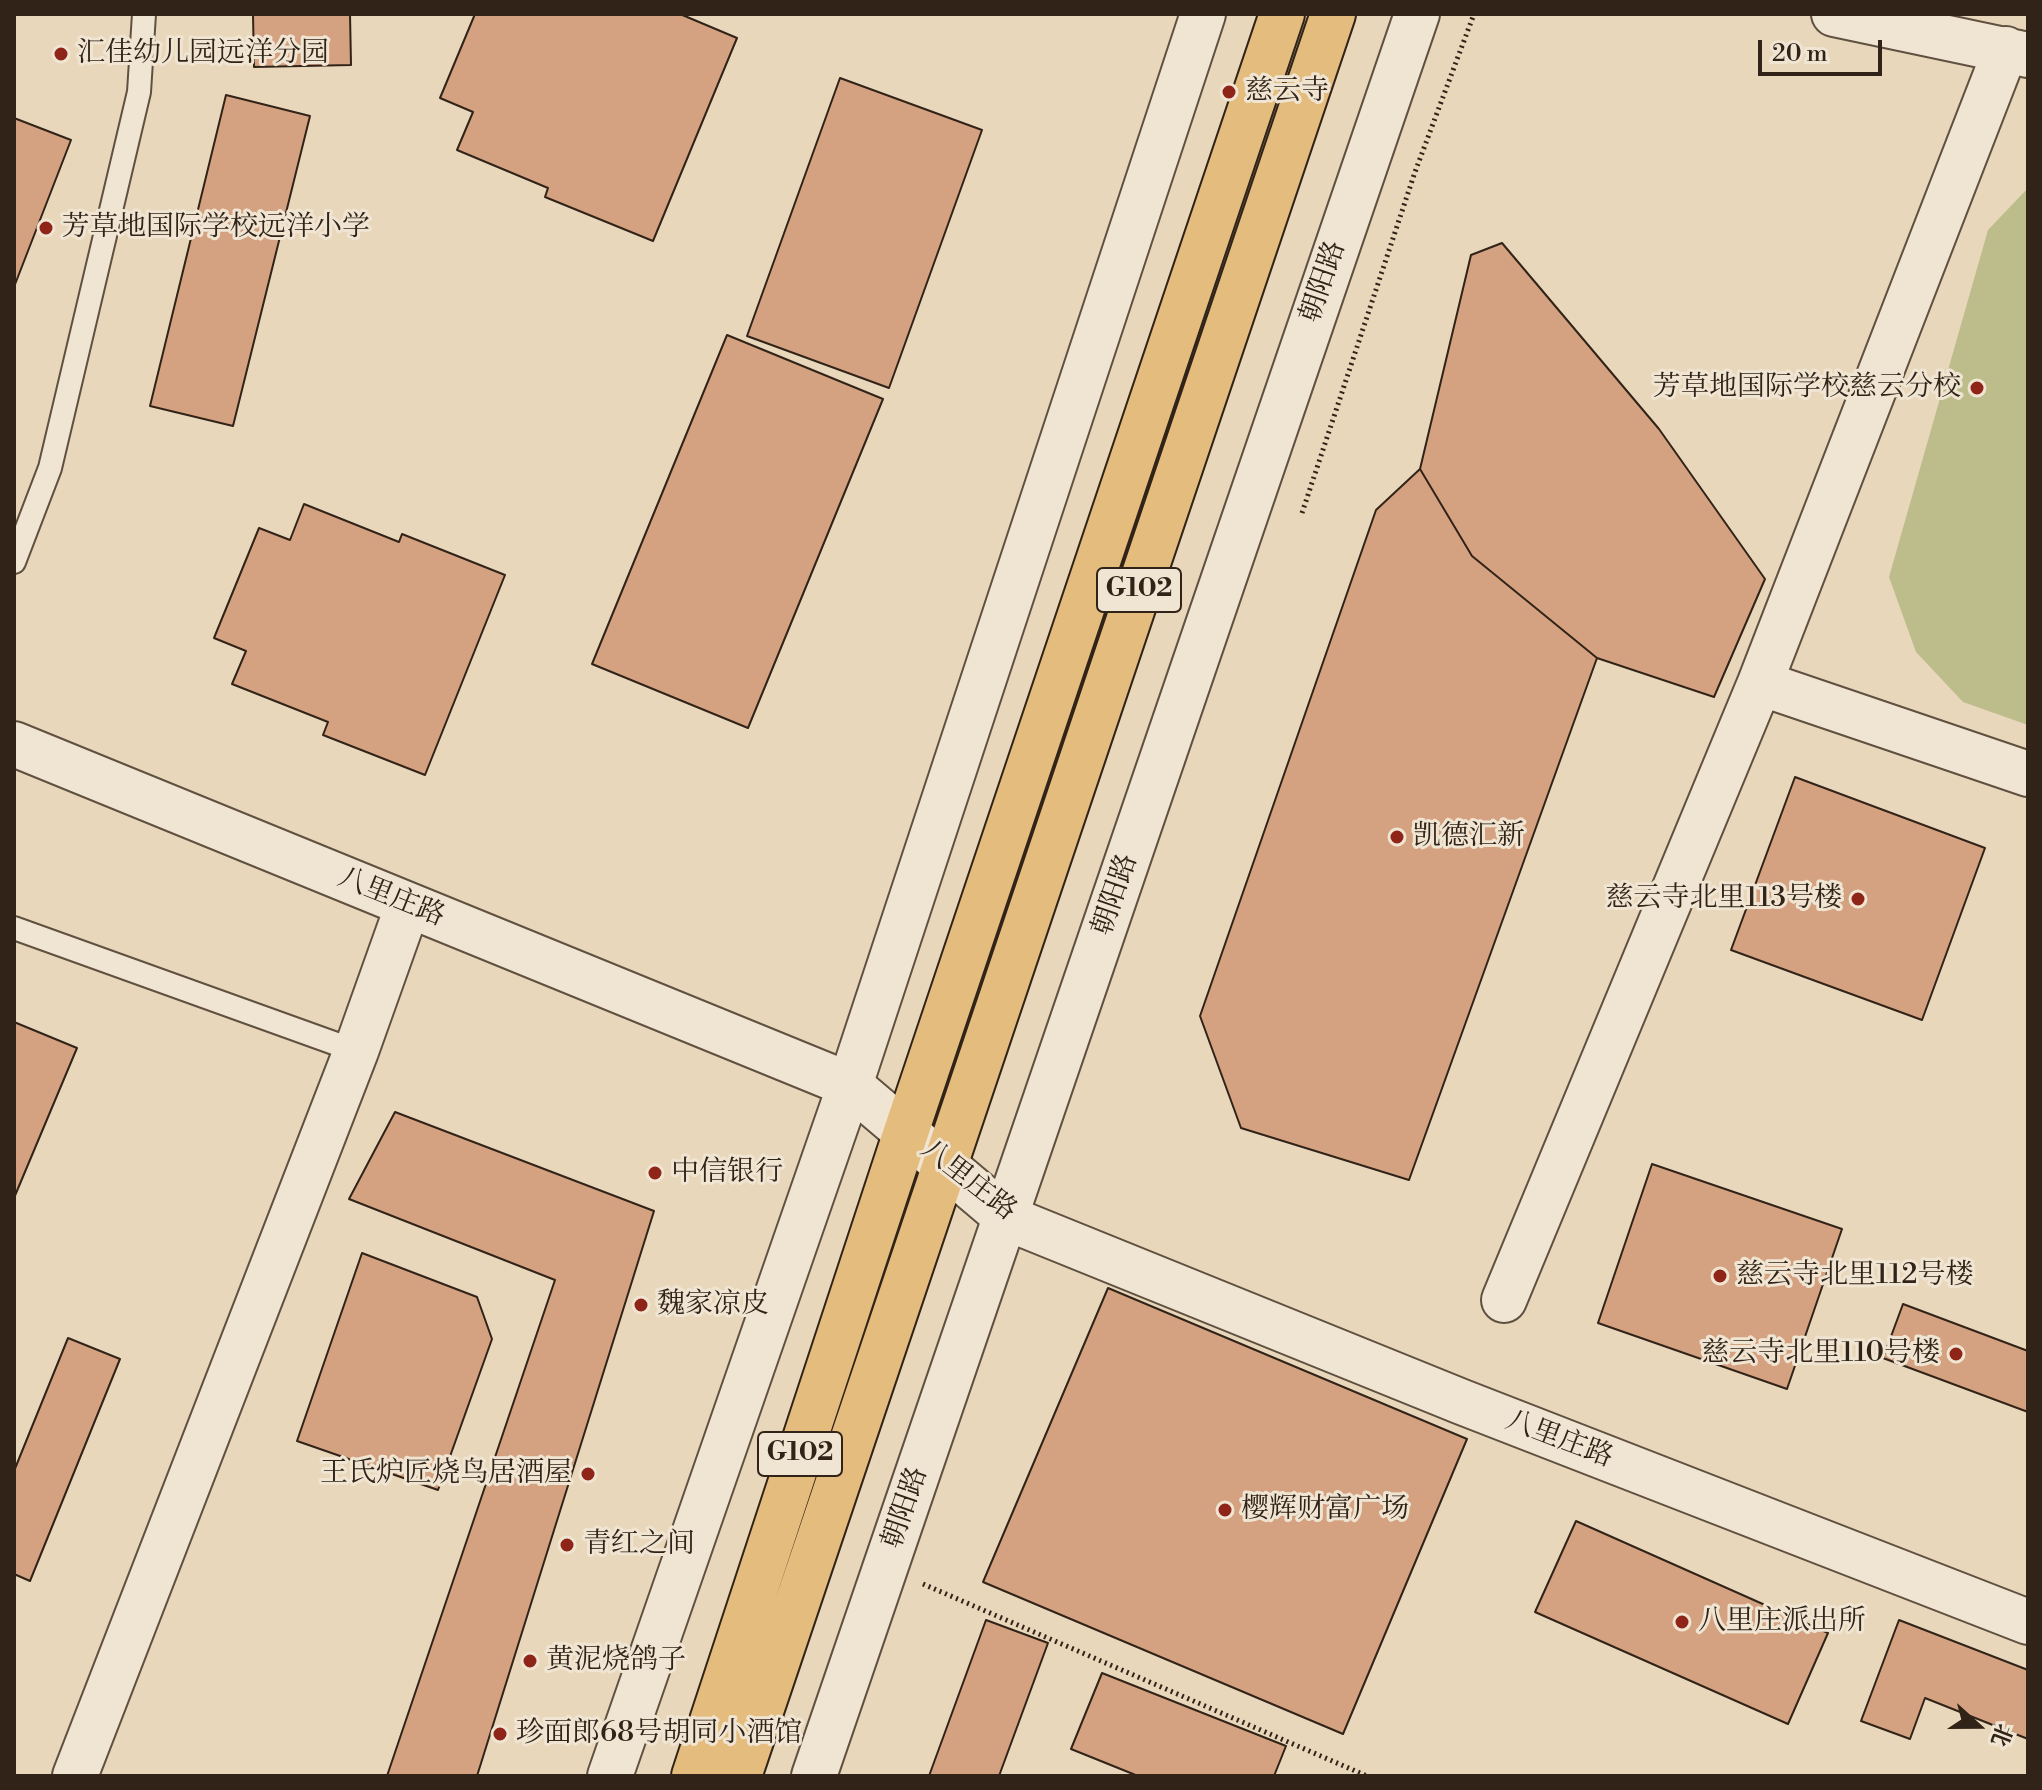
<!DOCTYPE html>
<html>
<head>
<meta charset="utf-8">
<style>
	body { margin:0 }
	#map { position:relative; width:2042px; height:1790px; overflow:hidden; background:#e8d7ba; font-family:"Libre Bodoni","Noto Serif SC",serif }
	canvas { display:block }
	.frame { position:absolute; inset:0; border:16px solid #312318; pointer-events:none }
	.north { position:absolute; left:1938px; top:1686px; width:80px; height:80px; -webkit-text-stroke:6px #f0e5d2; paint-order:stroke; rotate:111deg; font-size:22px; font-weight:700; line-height:32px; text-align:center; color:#312318 }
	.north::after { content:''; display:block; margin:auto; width:28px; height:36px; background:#312318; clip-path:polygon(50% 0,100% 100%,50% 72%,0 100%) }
	.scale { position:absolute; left:1758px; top:40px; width:124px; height:36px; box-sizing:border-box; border:4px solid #312318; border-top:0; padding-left:10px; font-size:24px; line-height:28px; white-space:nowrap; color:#312318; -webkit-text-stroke:6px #f0e5d2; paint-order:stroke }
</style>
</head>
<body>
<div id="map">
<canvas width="2042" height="1790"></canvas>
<div class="frame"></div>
<div class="north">北</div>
<div class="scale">20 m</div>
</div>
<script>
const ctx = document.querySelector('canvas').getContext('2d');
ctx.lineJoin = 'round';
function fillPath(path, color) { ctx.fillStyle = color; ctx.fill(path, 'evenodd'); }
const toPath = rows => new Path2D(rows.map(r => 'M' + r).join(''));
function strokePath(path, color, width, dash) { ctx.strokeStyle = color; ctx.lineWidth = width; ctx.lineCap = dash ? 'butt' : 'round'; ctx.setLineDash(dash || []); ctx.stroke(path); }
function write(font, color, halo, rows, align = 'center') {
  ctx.font = font + ' "Libre Bodoni","Noto Serif SC",serif'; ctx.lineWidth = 6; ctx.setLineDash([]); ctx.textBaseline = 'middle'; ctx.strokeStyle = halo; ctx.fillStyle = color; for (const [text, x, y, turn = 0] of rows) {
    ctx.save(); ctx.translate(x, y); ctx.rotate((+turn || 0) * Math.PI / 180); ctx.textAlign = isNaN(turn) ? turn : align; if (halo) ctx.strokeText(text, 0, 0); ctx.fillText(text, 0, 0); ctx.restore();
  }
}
fillPath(toPath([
	[2028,188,2028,725,1963,702,1916,652,1889,577,1988,230]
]), '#bcbd8b');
const building = toPath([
	[253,14,350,14,351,65,254,67,253,14],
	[475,14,680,14,737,38,653,241,545,197,548,188,457,150,473,112,440,98,475,14],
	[840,78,982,130,889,388,747,336,840,78],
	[226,95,310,116,233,426,150,406,226,95],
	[14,118,71,140,14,287,14,118],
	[1502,243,1659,429,1765,579,1714,697,1597,658,1472,556,1420,469,1471,255,1502,243],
	[727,335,883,399,748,728,592,664,727,335],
	[1420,469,1472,556,1597,658,1409,1180,1241,1128,1200,1016,1376,510,1420,469],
	[304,504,399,542,402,534,505,575,425,775,323,735,328,722,232,684,246,651,214,638,259,528,290,540,304,504],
	[1795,777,1985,848,1922,1020,1731,950,1795,777],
	[14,1022,77,1048,14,1198,14,1022],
	[395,1112,654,1211,477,1776,387,1776,555,1280,349,1199,395,1112],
	[1652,1164,1842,1229,1787,1389,1598,1323,1652,1164],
	[362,1253,477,1297,492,1339,438,1490,297,1441,362,1253],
	[1108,1288,1467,1439,1343,1734,983,1582,1108,1288],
	[1903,1304,2028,1351,2028,1412,1883,1358,1903,1304],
	[68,1338,120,1359,30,1581,14,1574,14,1471,68,1338],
	[1576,1521,1828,1633,1788,1724,1535,1612,1576,1521],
	[986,1620,1048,1643,999,1776,929,1776,986,1620],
	[1899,1620,2028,1670,2028,1739,1925,1698,1910,1739,1861,1721,1899,1620],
	[1102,1673,1286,1746,1274,1776,1138,1776,1071,1749,1102,1673]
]);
fillPath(building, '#d4a281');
strokePath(building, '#312318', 2);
const service = toPath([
	[14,562,50,468,139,92,144,14],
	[14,928,356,1051]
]);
const minor = toPath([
	[1834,14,2028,55],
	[2006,49,1760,683,2028,774],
	[14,744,850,1085,1007,1218,1462,1402,2028,1622],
	[1504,1300,1760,683],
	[75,1776,356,1051,408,905]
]);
const tertiary = toPath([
	[610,1776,850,1085,1203,14],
	[814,1776,1417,14]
]);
const trunk = toPath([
	[694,1776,906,1132,1282,14],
	[739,1776,1333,14]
]);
strokePath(service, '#5f5040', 26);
strokePath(minor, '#5f5040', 48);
strokePath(tertiary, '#5f5040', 48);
strokePath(trunk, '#312318', 48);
strokePath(toPath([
	[1302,513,1415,172,1474,14],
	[923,1584,1367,1776]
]), '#312318', 5, [2, 4]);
strokePath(service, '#f0e5d2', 22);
strokePath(minor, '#f0e5d2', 44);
strokePath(tertiary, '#f0e5d2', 44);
strokePath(trunk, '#e4bc7d', 44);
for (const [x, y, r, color] of [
	[61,54,8,"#8f2418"],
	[1229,92,8,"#8f2418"],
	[46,228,8,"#8f2418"],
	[1977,388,8,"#8f2418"],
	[1397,837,8,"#8f2418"],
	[1858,899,8,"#8f2418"],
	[655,1173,8,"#8f2418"],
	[1720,1276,8,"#8f2418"],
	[641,1305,8,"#8f2418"],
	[1956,1354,8,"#8f2418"],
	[588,1474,8,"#8f2418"],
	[1225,1510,8,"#8f2418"],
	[567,1545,8,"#8f2418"],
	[1682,1622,8,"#8f2418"],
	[530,1661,8,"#8f2418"],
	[500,1734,8,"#8f2418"]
]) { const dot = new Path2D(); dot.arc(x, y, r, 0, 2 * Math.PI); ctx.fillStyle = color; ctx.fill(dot); strokePath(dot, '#f0e5d2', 3); }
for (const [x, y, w] of [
	[1139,590,84],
	[800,1454,84]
]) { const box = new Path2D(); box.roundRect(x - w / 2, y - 22, w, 44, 6); ctx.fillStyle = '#f0e5d2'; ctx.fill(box); strokePath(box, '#312318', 2); }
write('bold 26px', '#312318', null, [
	["G102",1139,590],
	["G102",800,1454]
]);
write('28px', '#312318', '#f0e5d2', [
	["汇佳幼儿园远洋分园",77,54],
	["慈云寺",1245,92],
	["芳草地国际学校远洋小学",62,228],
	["芳草地国际学校慈云分校",1961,388,"right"],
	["凯德汇新",1413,837],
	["慈云寺北里113号楼",1842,899,"right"],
	["中信银行",671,1173],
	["慈云寺北里112号楼",1736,1276],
	["魏家凉皮",657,1305],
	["慈云寺北里110号楼",1940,1354,"right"],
	["王氏炉匠烧鸟居酒屋",572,1474,"right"],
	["樱辉财富广场",1241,1510],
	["青红之间",583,1545],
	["八里庄派出所",1698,1622],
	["黄泥烧鸽子",546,1661],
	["珍面郎68号胡同小酒馆",516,1734]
], 'left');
write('28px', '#312318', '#f0e5d2', [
	["朝阳路",1324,282,-71],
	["朝阳路",1116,895,-71],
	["八里庄路",391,898,22],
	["八里庄路",968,1181,38],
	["八里庄路",1559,1440,21],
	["朝阳路",906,1508,-71]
]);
</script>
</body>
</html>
